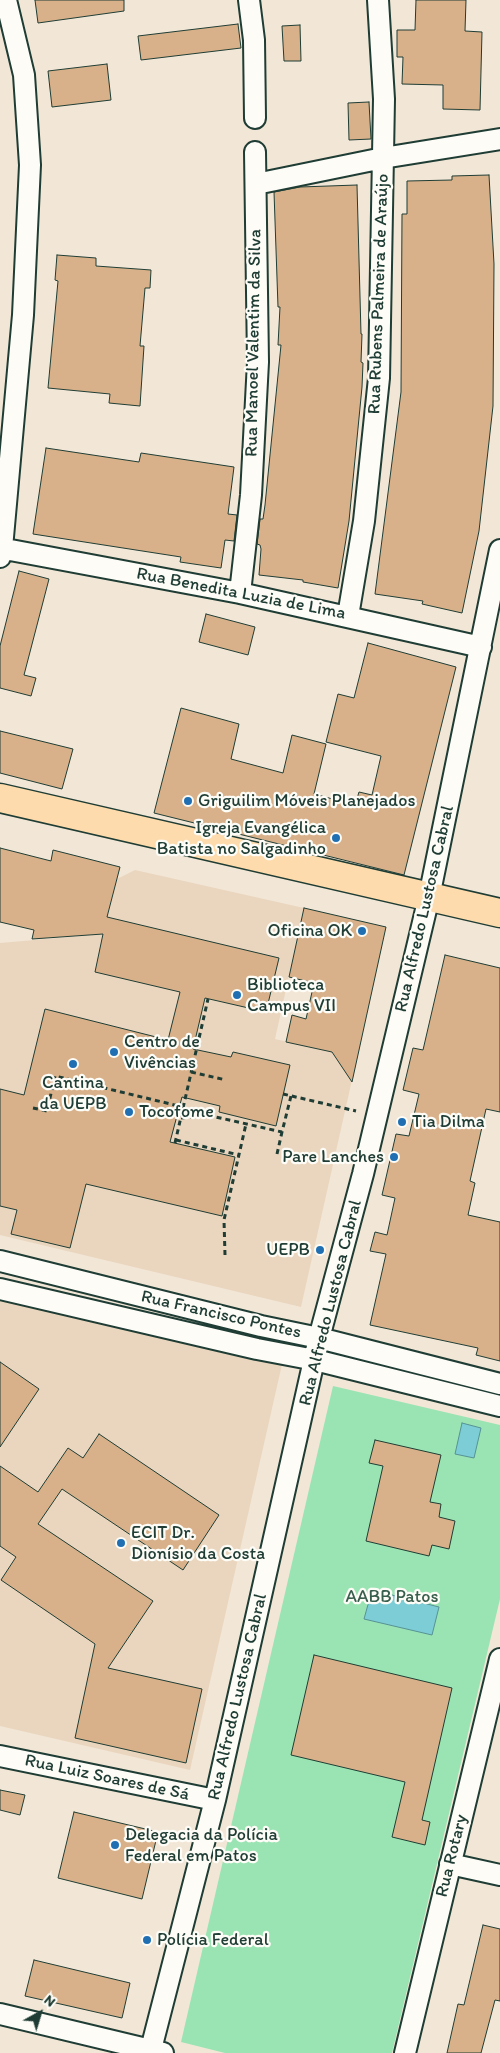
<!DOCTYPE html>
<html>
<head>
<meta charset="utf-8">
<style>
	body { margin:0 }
	#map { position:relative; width:500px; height:2053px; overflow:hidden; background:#f2e6d6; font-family:Itim,sans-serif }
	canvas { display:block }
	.north { position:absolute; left:15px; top:1988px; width:50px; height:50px; -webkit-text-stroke:4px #fdfcf7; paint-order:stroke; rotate:39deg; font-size:14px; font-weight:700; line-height:20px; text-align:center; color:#1f3d34 }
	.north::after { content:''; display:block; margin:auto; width:18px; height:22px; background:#1f3d34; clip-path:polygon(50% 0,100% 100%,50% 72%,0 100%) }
</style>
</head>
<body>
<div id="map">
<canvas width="500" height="2053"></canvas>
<div class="north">N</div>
</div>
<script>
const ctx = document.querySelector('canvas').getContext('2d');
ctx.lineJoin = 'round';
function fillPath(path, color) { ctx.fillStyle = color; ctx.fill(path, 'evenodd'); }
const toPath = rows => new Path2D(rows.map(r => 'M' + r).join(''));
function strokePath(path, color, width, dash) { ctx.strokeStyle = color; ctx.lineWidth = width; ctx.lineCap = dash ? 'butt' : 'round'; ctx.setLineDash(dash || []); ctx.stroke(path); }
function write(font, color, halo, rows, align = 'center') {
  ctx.font = font + ' Itim,sans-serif'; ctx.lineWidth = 4.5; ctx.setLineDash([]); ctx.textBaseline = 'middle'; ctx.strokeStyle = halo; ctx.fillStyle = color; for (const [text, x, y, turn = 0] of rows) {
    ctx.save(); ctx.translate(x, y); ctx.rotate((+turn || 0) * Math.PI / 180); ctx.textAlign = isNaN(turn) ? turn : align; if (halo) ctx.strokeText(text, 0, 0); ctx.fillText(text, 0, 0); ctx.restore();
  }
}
fillPath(toPath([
	[135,870,304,908,275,1039,332,1052,343,1068,354,1071,301,1307,0,1235,0,943,103,934,117,879],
	[0,1294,283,1360,190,1770,0,1726]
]), '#ead6bf');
fillPath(toPath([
	[333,1386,500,1425,500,1599,392,2053,225,2053,181,2042]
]), '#9ae4b3');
const water = toPath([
	[462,1423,481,1428,474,1458,455,1454,462,1423],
	[372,1590,439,1607,432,1635,364,1619,372,1590]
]);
fillPath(water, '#7ccdd6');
strokePath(water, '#579395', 1);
const building = toPath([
	[35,0,124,0,124,11,38,23,35,0],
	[416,0,466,0,465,31,482,32,480,110,443,109,443,85,402,84,403,57,397,57,397,30,415,30,416,0],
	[238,24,241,48,141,60,138,36,238,24],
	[300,25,301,61,284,61,282,26,300,25],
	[107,64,111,100,52,107,48,71,107,64],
	[369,102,371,139,349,140,348,103,369,102],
	[489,175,494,264,493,406,479,531,462,613,422,604,423,601,375,594,401,392,402,214,407,214,407,181,452,180,452,176,489,175],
	[357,185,361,334,362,334,361,362,363,363,362,387,349,521,338,588,303,582,303,580,259,575,261,549,260,545,257,544,260,519,263,519,265,505,281,345,278,345,280,307,278,307,274,192,300,187,357,185],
	[57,255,96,258,96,266,151,270,150,288,145,288,140,346,144,346,140,406,109,403,110,394,48,388,58,281,55,280,57,255],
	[46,448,139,462,141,453,234,467,228,514,237,515,234,541,225,540,221,568,180,562,181,557,33,534,46,448],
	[19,571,49,579,24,675,36,678,31,696,0,688,0,646,19,571],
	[206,614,255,627,248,655,199,642,206,614],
	[368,643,456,667,404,875,154,813,181,708,239,724,231,759,283,773,292,735,326,744,314,794,355,805,359,792,372,795,381,756,326,742,338,694,354,698,368,643],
	[0,731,73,749,62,789,0,773,0,731],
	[0,848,51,861,53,850,120,867,107,917,279,958,266,1012,205,998,193,1049,231,1057,233,1052,290,1065,276,1126,219,1112,220,1106,182,1097,170,1142,235,1157,222,1216,86,1184,70,1248,11,1234,17,1210,0,1206,0,1089,24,1095,45,1009,168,1040,180,992,95,972,103,934,32,939,34,930,0,922,0,848],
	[304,908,386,927,352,1082,332,1052,286,1042,292,1015,306,1019,314,983,289,977,304,908],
	[445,955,500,968,500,1112,486,1109,470,1181,475,1183,468,1215,500,1222,500,1361,476,1355,478,1348,370,1325,386,1254,370,1251,375,1232,387,1235,395,1198,382,1195,396,1134,409,1136,419,1094,403,1090,413,1048,423,1050,445,955],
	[0,1362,39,1389,0,1447,0,1362],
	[99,1434,219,1515,183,1570,62,1489,38,1524,153,1601,108,1668,202,1689,186,1763,75,1738,95,1644,1,1580,16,1557,0,1546,0,1466,38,1492,68,1448,83,1458,99,1434],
	[375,1440,441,1455,430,1502,441,1504,439,1517,455,1521,449,1549,432,1545,429,1556,366,1541,383,1466,369,1463,375,1440],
	[314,1655,452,1688,422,1820,430,1822,425,1845,392,1837,405,1782,291,1755,314,1655],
	[0,1790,25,1795,20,1815,0,1810,0,1790],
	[74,1812,158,1832,142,1899,58,1878,74,1812],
	[483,1925,500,1929,500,2001,495,2000,481,2053,447,2053,458,2004,464,2005,483,1925],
	[34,1960,130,1983,122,2018,25,1996,34,1960]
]);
fillPath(building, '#d8b18a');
strokePath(building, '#1f3d34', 1);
const street = toPath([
	[249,0,254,40,255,118],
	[256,184,383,158,500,139],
	[0,548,240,593,481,647],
	[0,557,2,548,23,315,30,165,24,75,6,0],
	[240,593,251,495,258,362,255,152],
	[348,616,364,521,379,378,384,99,378,0],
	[0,1261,261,1326,319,1338,500,1384],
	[0,1289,257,1349,315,1360,500,1406],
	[0,1756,215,1800],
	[450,1864,500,1875],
	[0,2014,163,2053],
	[150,2053,215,1800,319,1338,363,1174,429,897,500,550],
	[405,2053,500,1659]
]);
const primary = toPath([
	[0,798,500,913]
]);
strokePath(street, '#1f3d34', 24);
strokePath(primary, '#1f3d34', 31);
strokePath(toPath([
	[191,1072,226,1080],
	[283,1094,356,1111],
	[33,1108,47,1111,55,1076,183,1107],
	[181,1118,207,1115,282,1132,291,1096],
	[176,1140,239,1155],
	[175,1143,208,999],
	[277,1154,282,1132],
	[225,1255,224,1220,246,1124]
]), '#1f3d34', 3, [5, 4]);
strokePath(street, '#fdfcf7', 20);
strokePath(primary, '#fedbac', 28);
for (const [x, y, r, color] of [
	[188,801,5,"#1f6fb2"],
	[336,838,5,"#1f6fb2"],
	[362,931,5,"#1f6fb2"],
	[237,995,5,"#1f6fb2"],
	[114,1052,5,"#1f6fb2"],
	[73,1064,5,"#1f6fb2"],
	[129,1112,5,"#1f6fb2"],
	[402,1122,5,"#1f6fb2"],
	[394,1157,5,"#1f6fb2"],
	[320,1250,5,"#1f6fb2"],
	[121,1543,5,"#1f6fb2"],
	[115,1845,5,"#1f6fb2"],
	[147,1940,5,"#1f6fb2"]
]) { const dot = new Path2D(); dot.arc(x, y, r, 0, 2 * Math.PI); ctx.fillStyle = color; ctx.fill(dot); strokePath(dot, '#fdfcf7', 2); }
write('18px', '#1f3d34', '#fdfcf7', [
	["Rua Rubens Palmeira de Araújo",379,294,-88],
	["Rua Manoel Valentim da Silva",254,343,-89],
	["Rua Benedita Luzia de Lima",241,594,11],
	["Rua Alfredo Lustosa Cabral",425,909,-77],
	["Rua Alfredo Lustosa Cabral",331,1303,-76],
	["Rua Francisco Pontes",221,1315,13],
	["Rua Alfredo Lustosa Cabral",238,1697,-77],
	["Rua Luiz Soares de Sá",107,1778,12],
	["Rua Rotary",452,1856,-76]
]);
write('18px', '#1f3d34', '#fdfcf7', [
	["Griguilim Móveis Planejados",198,801],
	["Igreja Evangélica",326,828,"right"],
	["Batista no Salgadinho",326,849,"right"],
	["Oficina OK",352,931,"right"],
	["Biblioteca",247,985],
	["Campus VII",247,1006],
	["Centro de",124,1042],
	["Vivências",124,1063],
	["Cantina",73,1083,"center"],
	["da UEPB",73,1104,"center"],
	["Tocofome",139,1112],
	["Tia Dilma",412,1122],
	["Pare Lanches",384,1157,"right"],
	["UEPB",310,1250,"right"],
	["ECIT Dr.",131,1533],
	["Dionísio da Costa",131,1554],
	["Delegacia da Polícia",125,1835],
	["Federal em Patos",125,1856],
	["Polícia Federal",157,1940]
], 'left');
write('18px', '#385e4d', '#fdfcf7', [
	["AABB Patos",392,1597]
]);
</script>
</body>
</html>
